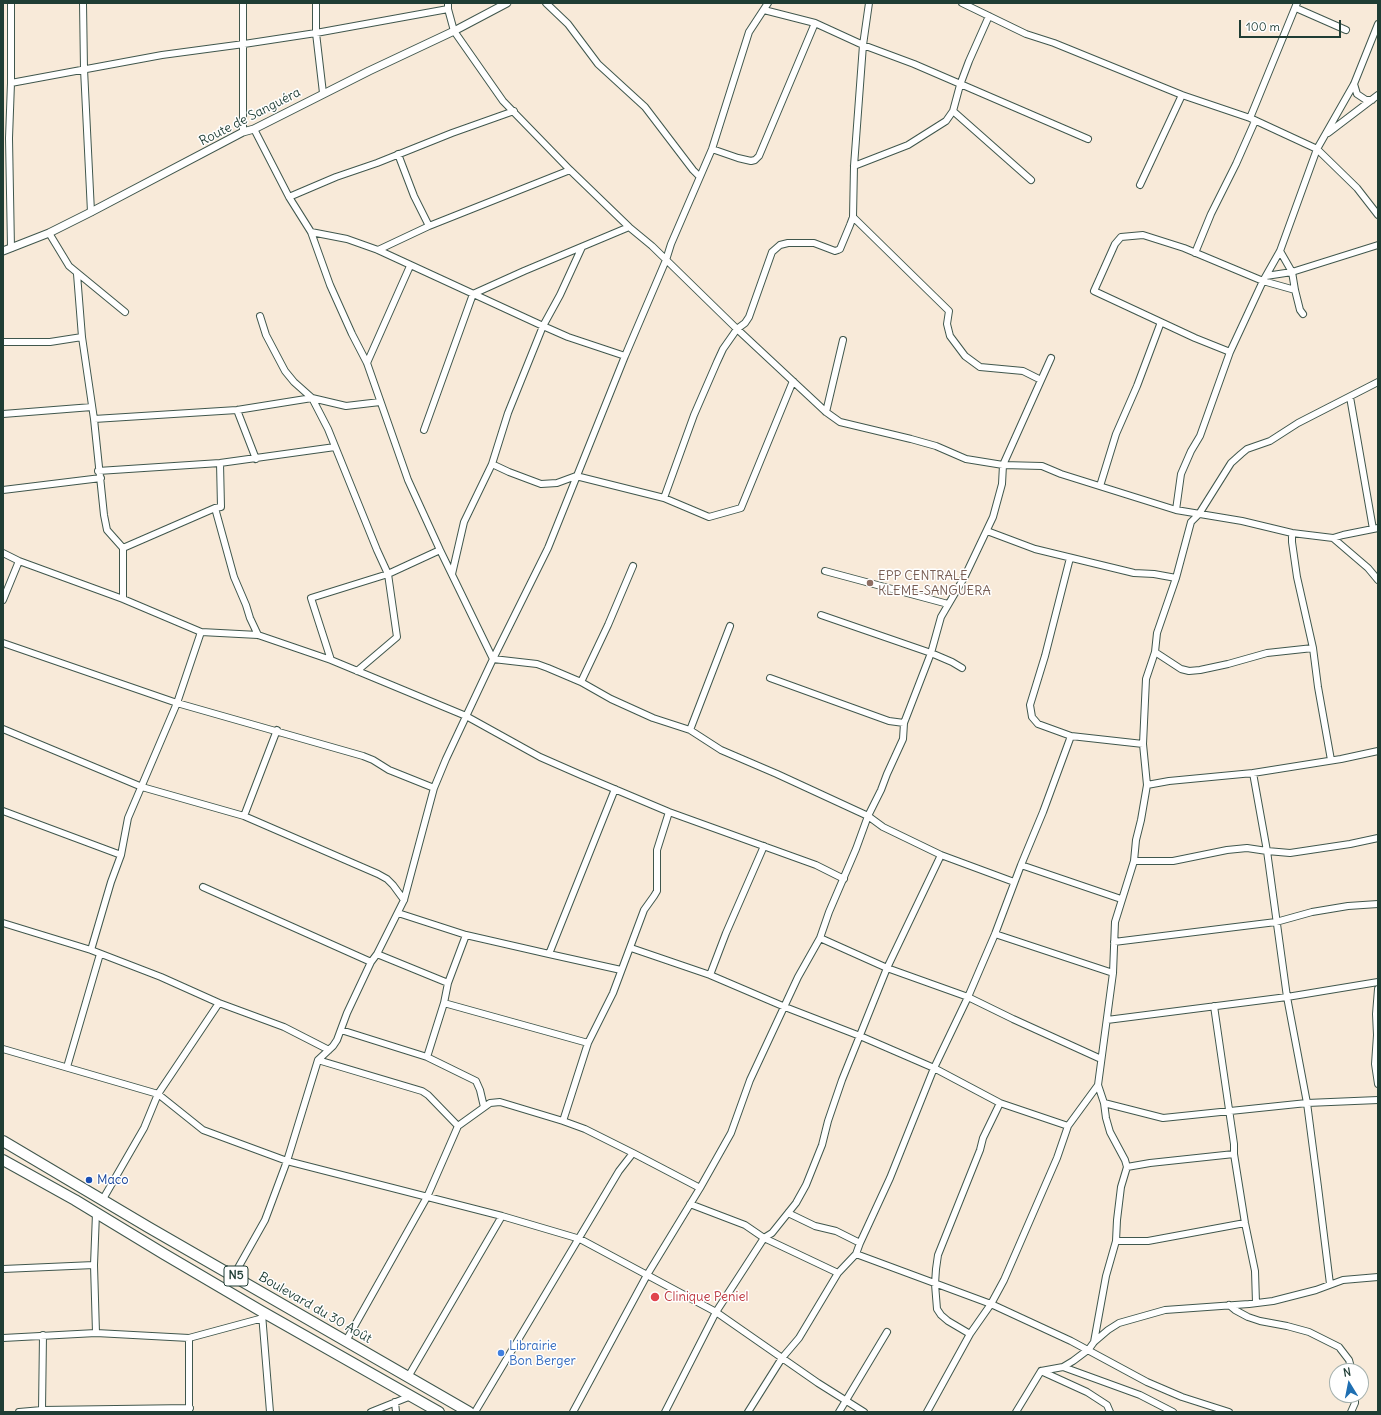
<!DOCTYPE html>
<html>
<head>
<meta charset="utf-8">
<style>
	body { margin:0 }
	#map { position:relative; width:1381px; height:1415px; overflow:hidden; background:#f8ead9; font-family:Delius,sans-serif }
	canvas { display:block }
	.frame { position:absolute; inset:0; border:4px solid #1f3d34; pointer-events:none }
	.north { position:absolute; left:1329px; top:1363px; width:40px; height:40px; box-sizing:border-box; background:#fff; border:1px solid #a5b1ae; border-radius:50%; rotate:350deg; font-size:11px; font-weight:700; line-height:16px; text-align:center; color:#1f3d34 }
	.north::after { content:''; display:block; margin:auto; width:14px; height:18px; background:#1f6fb2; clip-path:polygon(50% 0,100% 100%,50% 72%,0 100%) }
	.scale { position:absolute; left:1239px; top:20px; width:102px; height:18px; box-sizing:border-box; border:2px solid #1f3d34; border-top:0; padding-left:5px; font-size:12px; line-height:14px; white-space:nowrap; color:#1f3d34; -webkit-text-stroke:3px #fff; paint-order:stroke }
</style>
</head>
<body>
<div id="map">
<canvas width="1381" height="1415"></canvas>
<div class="frame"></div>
<div class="north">N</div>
<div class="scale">100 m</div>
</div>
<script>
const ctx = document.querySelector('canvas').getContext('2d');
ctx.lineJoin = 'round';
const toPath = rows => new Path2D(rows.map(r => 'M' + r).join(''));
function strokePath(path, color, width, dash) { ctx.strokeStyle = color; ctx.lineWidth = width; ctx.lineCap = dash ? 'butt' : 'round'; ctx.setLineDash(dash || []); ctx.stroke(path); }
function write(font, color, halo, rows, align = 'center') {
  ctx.font = font + ' Delius,sans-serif'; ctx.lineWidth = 3; ctx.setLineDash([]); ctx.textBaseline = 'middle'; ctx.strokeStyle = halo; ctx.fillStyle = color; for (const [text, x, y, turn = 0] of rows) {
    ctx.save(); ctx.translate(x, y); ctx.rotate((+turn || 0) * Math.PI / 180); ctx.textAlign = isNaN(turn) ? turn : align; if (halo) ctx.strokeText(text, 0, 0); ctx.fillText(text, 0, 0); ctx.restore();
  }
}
const minor = toPath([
	[11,3,11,83,9,138,11,248],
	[83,3,84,69,91,212],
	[243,3,243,132],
	[316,3,316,33,323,93],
	[448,3,448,9,454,31,503,101,570,170,629,227,652,246,737,329,826,412,840,422,911,439,936,446,966,459,1003,465,1042,466,1061,474,1176,510,1242,521,1292,533,1333,538,1368,568,1378,580],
	[546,3,568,24,598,64,645,107,693,170,699,176],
	[962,3,1026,34,1054,43,1182,95,1250,118,1317,149,1357,188,1378,215],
	[1296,8,1346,30],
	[764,10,815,23,863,45,914,64,1088,139],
	[11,83,162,55,244,44,316,33,448,9],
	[1354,84,1357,94,1366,100,1372,100],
	[953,111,1031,180],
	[1250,118,1297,3],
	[254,129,289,197,311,232,330,285,352,334,367,363,408,480,440,550,493,659,537,664,548,668,581,682,611,699,653,718,690,730,721,750,777,774,868,816,883,827,941,855,1014,882],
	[1328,133,1378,95],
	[712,149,738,158,751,161,755,160,759,156,815,23],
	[398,154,414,196,429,226],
	[854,166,908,145,946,121,953,111,960,85,969,61,989,16],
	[1140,185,1182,95],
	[289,197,336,177,377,163,452,133,514,111],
	[853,217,949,311,947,324,950,336,965,356,980,367,1023,371,1041,380],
	[311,232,347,239,378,250,543,326,568,337,625,356],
	[49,233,69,266,125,312],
	[378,250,429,226,570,170],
	[1280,251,1292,272,1295,290,1300,310,1303,314],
	[1195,253,1211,214,1236,164,1255,121],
	[77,274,82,337,94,419,104,515,107,530,123,548,123,599],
	[1266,276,1292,272,1378,245],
	[260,316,266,335,285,371,294,382,312,398,328,429,377,550,388,574,397,637,357,671],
	[3,342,50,342,82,337],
	[1230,352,1195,338,1094,291,1115,244,1121,237,1143,235,1184,248,1263,281,1295,290],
	[367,363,410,266],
	[1350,397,1373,529],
	[237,410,256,459],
	[826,412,843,340],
	[3,414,92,407],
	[94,419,237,410,312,398,346,406,380,402],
	[424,430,473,294,524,271,629,227],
	[492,464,508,413,543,326,560,295,582,247],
	[98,471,220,463,335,447],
	[1100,486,1116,434,1137,386,1161,322],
	[3,490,101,478],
	[664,498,694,415,717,362,723,349,737,329,745,323,749,317,772,252,780,245,788,243,814,243,835,251,838,250,840,249,850,225,853,217,854,166,863,45,869,3],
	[215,508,234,577,246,605,250,618,258,635],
	[1176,510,1181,474,1191,451,1200,436,1230,352,1263,281,1280,251,1317,149,1354,84,1378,24],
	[987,531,1035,549,1134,573,1154,574,1176,578],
	[1292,533,1292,542,1297,577,1313,648,1318,687,1331,760],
	[1333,538,1343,535,1378,528],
	[123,548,215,508,221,507,220,463],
	[3,553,19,561,123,599,201,632,258,635,331,660,466,716,540,757,581,775,669,812,816,865,844,879],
	[1070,558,1045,656,1030,705,1032,717,1038,724,1071,736,1143,744],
	[825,571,948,604],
	[452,574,464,522,492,464,509,472,541,484,557,483,576,476,664,498,709,517,741,508,793,381],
	[3,600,19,561],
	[3,643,177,703,363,756,373,760,389,770,434,788],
	[1155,652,1181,669,1189,671,1200,670,1228,664,1267,653,1313,648],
	[331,660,311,598,388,574,440,550],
	[962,668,952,662,931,653,941,617,965,576,993,517,1002,484,1003,465,1051,358],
	[770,678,889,721,904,723],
	[581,682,608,625,633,566],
	[3,729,142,787,244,816,378,874,387,879,393,885,404,900],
	[690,730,730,626],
	[1253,773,1267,851,1287,997,1307,1103,1318,1187,1330,1284],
	[1147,785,1169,781,1253,773,1341,759,1378,751],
	[3,811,121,855],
	[244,816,277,730],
	[764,846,726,933,710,975,785,1007,860,1036,934,1068,968,997,995,934,1021,865,1043,812,1071,736],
	[1134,861,1173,861,1227,850,1247,848,1267,851,1290,853,1350,844,1378,838],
	[1021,865,1121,899],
	[203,887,371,962],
	[398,913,466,935,549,954,615,789],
	[3,923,91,950,161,977,219,1003,284,1027,329,1050],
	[995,934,1113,973],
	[820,938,887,968,968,997,1013,1019,1101,1059],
	[1114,942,1276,922,1312,912,1348,906,1378,904],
	[631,948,710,975],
	[91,950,111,882,121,855,128,818,177,703,201,632],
	[377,954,448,983],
	[549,954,621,970],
	[1378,989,1376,1014,1377,1035,1375,1064,1378,1084],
	[444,1003,588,1043],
	[1107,1020,1287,997,1378,982],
	[341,1030,427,1057,444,1003,448,983,466,935],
	[3,1049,158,1094,203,1130,287,1161,502,1216,580,1239,716,1312,818,1383,864,1412],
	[427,1057,476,1081,480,1090,484,1107],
	[318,1060,422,1091,428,1095,458,1126,427,1197,346,1341],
	[67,1067,100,954],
	[1098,1085,1104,1103,1163,1118,1307,1103,1378,1100],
	[1104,1103,1106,1118,1110,1132,1125,1160,1127,1167],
	[458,1126,490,1103,500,1102,563,1121],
	[633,1153,585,1129,563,1121,588,1043,613,993,644,910,654,896,657,891,657,850,669,812],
	[1234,1154,1245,1223,1255,1271,1256,1303],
	[103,1199,144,1128,158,1094,219,1003],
	[690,1204,745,1225,764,1238,838,1273],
	[788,1213,815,1226,836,1231,860,1243],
	[1116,1241,1148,1241,1245,1223],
	[856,1254,991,1304,1071,1341,1147,1382,1182,1397,1229,1412],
	[3,1269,94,1265],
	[234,1275,265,1220,287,1161,318,1060,333,1046,337,1040,347,1013,371,962,377,954,404,900,434,788,446,759,493,659,548,548,625,356,666,260,671,244,712,149,749,32,768,3],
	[1229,1305,1235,1310,1248,1317,1260,1321,1287,1326,1309,1332,1339,1347,1349,1360,1352,1371],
	[262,1314,270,1412],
	[96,1333,94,1265,96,1213],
	[970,1334,948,1321,941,1315,937,1309,935,1284,936,1269,938,1255,980,1150,983,1138,1000,1103],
	[3,1338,96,1333,189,1338,263,1318],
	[1094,1342,1106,1276,1116,1241,1117,1220,1121,1187,1127,1167,1150,1163,1234,1154,1234,1144,1214,1006],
	[1063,1367,1140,1395,1173,1412],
	[1041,1371,1087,1392,1107,1405,1110,1412],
	[408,1377,502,1216],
	[395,1402,396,1412],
	[42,1410,43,1335],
	[19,1412,42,1410,190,1408],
	[189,1412,189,1338],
	[371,1412,411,1396],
	[475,1412,619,1171,633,1153,700,1188],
	[573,1412,647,1275,700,1188,731,1133,750,1080,798,977,820,938,829,912,856,849,868,816,881,790,887,774,903,739,904,723,931,653,821,615],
	[665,1412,716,1312,764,1238,772,1233,796,1203,806,1185,822,1145,828,1121,842,1080,887,968,941,855],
	[748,1412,782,1358,799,1338,838,1273,856,1254,860,1243,890,1178,934,1068,1000,1103,1068,1126],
	[839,1412,887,1332],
	[927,1412,970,1334,991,1304,1004,1280,1057,1158,1068,1126,1098,1085,1113,973,1115,922,1134,861,1136,840,1141,820,1147,785,1143,744,1146,679,1155,652,1157,633,1176,578,1191,522,1199,514,1231,463,1241,454,1247,449,1270,441,1298,423,1378,382],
	[1016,1412,1041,1371,1063,1367,1073,1361,1089,1349,1094,1342,1108,1330,1119,1323,1165,1310,1249,1304,1273,1301,1316,1290,1343,1280,1378,1277],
	[1351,1412,1355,1403,1355,1395]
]);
const tertiary = toPath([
	[3,251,49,233,91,212,243,132,254,129,369,71,454,31,507,3]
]);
const trunk = toPath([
	[3,1141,148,1227,469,1412],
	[3,1160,75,1200,164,1254,261,1311,439,1412]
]);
strokePath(minor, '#40574d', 8);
strokePath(tertiary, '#40574d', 9);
strokePath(trunk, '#40574d', 12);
strokePath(minor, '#fff', 6);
strokePath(tertiary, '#fff', 7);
strokePath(trunk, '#fff', 10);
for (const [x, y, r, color] of [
	[870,583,4,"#8d6e63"],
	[89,1180,4,"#1a4fb4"],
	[655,1297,5,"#e0444e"],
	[501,1353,4,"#3f7fe0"]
]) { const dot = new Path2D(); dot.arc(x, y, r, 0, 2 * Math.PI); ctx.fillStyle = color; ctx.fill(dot); strokePath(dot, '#fff', 1.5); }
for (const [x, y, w] of [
	[236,1276,24]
]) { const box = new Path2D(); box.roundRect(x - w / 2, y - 10, w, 20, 3); ctx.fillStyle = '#fff'; ctx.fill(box); strokePath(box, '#1f3d34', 1); }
write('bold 12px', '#1f3d34', null, [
	["N5",236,1276]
]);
write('13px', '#1f3d34', '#fff', [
	["Route de Sanguéra",250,117,-27],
	["Boulevard du 30 Août",315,1308,30]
]);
write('13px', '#785e54', '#fff', [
	["EPP CENTRALE",878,576],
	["KLEME-SANGUERA",878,591]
], 'left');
write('13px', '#164399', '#fff', [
	["Maco",97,1180]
], 'left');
write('13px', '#be3a42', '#fff', [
	["Clinique Peniel",664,1297]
], 'left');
write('13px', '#366cbe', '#fff', [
	["Librairie",509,1346],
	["Bon Berger",509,1361]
], 'left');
</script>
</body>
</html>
